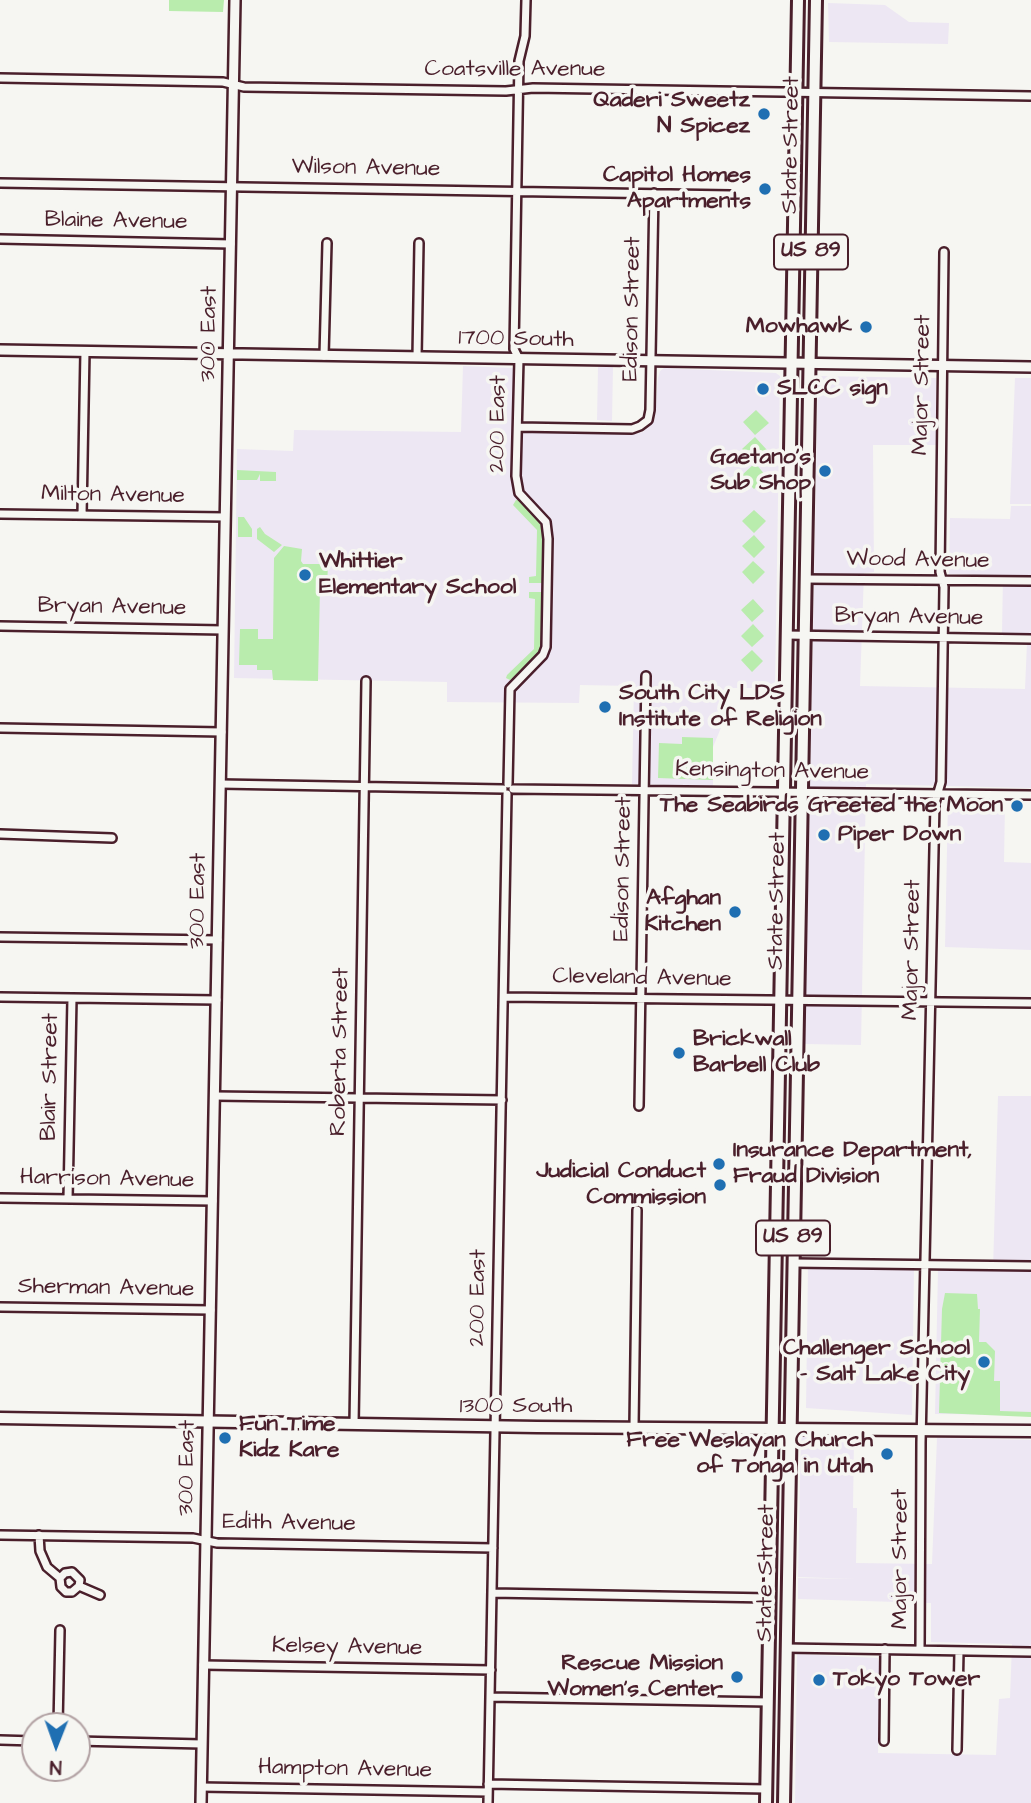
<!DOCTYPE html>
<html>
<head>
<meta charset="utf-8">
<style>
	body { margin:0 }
	#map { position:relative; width:1031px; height:1803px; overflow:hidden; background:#f6f6f2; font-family:"Architects Daughter",sans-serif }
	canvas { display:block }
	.north { position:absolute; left:21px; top:1712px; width:70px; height:70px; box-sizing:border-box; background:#f6f6f2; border:2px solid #b1a0a2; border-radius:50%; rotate:181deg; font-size:19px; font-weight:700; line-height:28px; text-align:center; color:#4a1f2b }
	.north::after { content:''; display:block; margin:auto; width:24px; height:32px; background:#1f6fb2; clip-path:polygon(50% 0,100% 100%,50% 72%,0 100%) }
</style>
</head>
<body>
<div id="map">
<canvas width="1031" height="1803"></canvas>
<div class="north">N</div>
</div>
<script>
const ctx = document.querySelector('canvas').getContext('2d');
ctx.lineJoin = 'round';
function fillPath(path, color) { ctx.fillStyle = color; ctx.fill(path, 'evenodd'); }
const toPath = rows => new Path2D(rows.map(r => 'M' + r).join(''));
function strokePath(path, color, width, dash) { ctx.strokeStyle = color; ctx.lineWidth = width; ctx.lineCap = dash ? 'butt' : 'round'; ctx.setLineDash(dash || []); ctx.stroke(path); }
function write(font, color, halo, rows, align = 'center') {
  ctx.font = font + ' "Architects Daughter",sans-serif'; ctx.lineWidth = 7; ctx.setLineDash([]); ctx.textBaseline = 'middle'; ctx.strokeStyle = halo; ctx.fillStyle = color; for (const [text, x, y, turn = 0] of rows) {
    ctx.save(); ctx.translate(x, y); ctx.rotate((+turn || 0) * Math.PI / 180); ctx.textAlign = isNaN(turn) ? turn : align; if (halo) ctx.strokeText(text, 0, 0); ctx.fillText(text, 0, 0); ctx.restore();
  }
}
fillPath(toPath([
	[828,3,885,5,909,22,949,23,948,44,829,42],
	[463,366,513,368,515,371,513,432,635,434,643,432,655,419,658,378,660,371,664,368,776,373,780,376,775,688,725,688,725,718,713,747,713,786,632,784,634,686,580,685,579,703,447,702,447,682,234,678,237,449,293,451,294,430,461,432],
	[598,367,613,367,612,421,597,420],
	[818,376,936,378,936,445,873,445,874,572,864,573,860,686,1025,689,1027,643,1031,643,1031,788,866,784,861,1045,805,1044],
	[1015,378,1031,378,1031,504,1010,504],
	[1011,506,1031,506,1031,633,1002,633,1003,576,949,574,950,518,1010,519],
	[948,801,1005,803,1004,862,1031,863,1031,950,945,947],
	[998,1096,1031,1096,1031,1415,935,1414,938,1269,993,1270],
	[808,1266,914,1267,912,1415,806,1408],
	[801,1435,854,1437,853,1508,857,1508,856,1563,932,1564,937,1438,1031,1440,1031,1803,795,1803,797,1654,878,1658,880,1666,878,1753,996,1755,999,1699,1010,1698,1012,1644,931,1642,931,1603,798,1599,798,1578,856,1579,798,1577]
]), '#ede7f3');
fillPath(toPath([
	[169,0,224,0,223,12,169,11],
	[756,410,769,423,755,435,743,422],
	[755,437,767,450,754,462,742,449],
	[755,463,767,477,754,489,741,476],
	[237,470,276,472,276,481,260,481,260,474,257,480,237,480],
	[516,500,519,500,543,527,543,583,529,583,529,577,536,576,537,530,513,505],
	[754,510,766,521,754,533,742,521],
	[238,517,244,517,252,529,252,537,238,537],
	[260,527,265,534,282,545,274,552,257,539,257,529],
	[754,535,765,547,754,558,742,546],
	[284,546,302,549,301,561,303,564,328,564,327,588,320,588,318,681,273,680,272,670,257,670,257,665,239,665,240,629,258,629,258,639,273,639,274,558],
	[753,561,765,572,753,584,742,572],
	[529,592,542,592,541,648,538,655,510,680,506,678,507,675,534,649,535,599,529,598],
	[753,599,764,611,752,622,741,610],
	[753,624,764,636,752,647,741,636],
	[752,650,763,661,752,672,741,660],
	[682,737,713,738,713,780,658,778,659,743,682,744],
	[945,1293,977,1294,978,1309,980,1309,979,1342,986,1342,995,1351,994,1381,1000,1381,1000,1411,1031,1412,1031,1417,939,1413,942,1309]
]), '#b9ecad');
const minor = toPath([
	[0,78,223,82,244,87,506,91,533,88,1031,96],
	[0,183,731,195],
	[0,239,231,244],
	[324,356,327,243],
	[417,357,419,243],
	[518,427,632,429,640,426,648,420,650,410,654,193],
	[0,514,225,517],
	[82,515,85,351],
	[805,579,1031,581],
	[0,626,223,630],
	[786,635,1031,639],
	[0,728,222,732],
	[220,784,503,789],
	[508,784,510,689,543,655,546,647,548,539,546,522,519,493,516,476,519,359,514,349,519,61,525,36,526,0],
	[513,789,1031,795],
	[0,834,112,838],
	[0,937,218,940],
	[0,997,217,1000],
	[504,997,1031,1003],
	[215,1096,502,1100],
	[639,1106,646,676],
	[0,1198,213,1201],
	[68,1199,72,998],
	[793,1263,1031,1266],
	[0,1307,211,1310],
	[354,1424,366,681],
	[634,1426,637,1210],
	[0,1535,193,1538,217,1543,493,1548],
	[39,1535,40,1551,47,1567,60,1578],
	[60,1578,65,1573,72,1572,80,1580,79,1586],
	[60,1578,61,1587,66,1592,72,1592,79,1586],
	[79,1586,100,1595],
	[492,1593,770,1598],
	[786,1648,1031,1652],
	[920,1650,921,1442,935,803,941,782,944,587,940,572,944,252],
	[203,1665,491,1670],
	[490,1697,768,1702],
	[58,1726,60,1630],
	[0,1740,35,1741],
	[77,1741,202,1744],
	[884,1741,885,1649],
	[957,1750,959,1651],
	[488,1784,766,1789],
	[201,1787,488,1792],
	[488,1803,507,794]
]);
const tertiary = toPath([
	[0,350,1031,367],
	[201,1803,235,0]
]);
const secondary = toPath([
	[0,1418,537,1427,1031,1431]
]);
const primary = toPath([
	[766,1803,798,0],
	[784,1803,816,0]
]);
strokePath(minor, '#4a1f2b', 12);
strokePath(tertiary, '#4a1f2b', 14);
strokePath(secondary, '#4a1f2b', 15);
strokePath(primary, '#4a1f2b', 16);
strokePath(minor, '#f6f6f2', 7);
strokePath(tertiary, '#f6f6f2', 9);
strokePath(secondary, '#f6f6f2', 10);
strokePath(primary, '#f6f6f2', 10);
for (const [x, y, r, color] of [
	[764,114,7,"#1f6fb2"],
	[765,189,7,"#1f6fb2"],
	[866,327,7,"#1f6fb2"],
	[763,389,7,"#1f6fb2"],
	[825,471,7,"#1f6fb2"],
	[305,575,7,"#1f6fb2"],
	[605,707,7,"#1f6fb2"],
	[1017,806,7,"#1f6fb2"],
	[824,835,7,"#1f6fb2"],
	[735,912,7,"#1f6fb2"],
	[679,1053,7,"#1f6fb2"],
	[719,1164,7,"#1f6fb2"],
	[720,1185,7,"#1f6fb2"],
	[984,1362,7,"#1f6fb2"],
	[225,1438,7,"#1f6fb2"],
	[887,1454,7,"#1f6fb2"],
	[737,1677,7,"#1f6fb2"],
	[819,1680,7,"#1f6fb2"]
]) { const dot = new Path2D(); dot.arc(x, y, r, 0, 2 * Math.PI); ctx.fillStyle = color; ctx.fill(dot); strokePath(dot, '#f6f6f2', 2.5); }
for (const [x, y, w] of [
	[811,252,74],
	[793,1238,74]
]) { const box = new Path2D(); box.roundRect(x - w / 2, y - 17.5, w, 35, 5); ctx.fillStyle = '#f6f6f2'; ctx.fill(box); strokePath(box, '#4a1f2b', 2); }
write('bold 21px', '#4a1f2b', null, [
	["US 89",811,252],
	["US 89",793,1238]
]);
write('23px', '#4a1f2b', '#f6f6f2', [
	["Coatsville Avenue",515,70],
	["State Street",792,145,-89],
	["Wilson Avenue",366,169,1],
	["Blaine Avenue",116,222,1],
	["Edison Street",633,309,-89],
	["300 East",210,334,-89],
	["1700 South",516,340,1],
	["Major Street",923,385,-89],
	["200 East",499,424,-89],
	["Milton Avenue",113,496,1],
	["Wood Avenue",918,561,1],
	["Bryan Avenue",112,608,1],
	["Bryan Avenue",909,618,1],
	["Kensington Avenue",772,772,1],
	["Edison Street",624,869,-89],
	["300 East",199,901,-89],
	["State Street",778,901,-89],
	["Major Street",913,950,-89],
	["Cleveland Avenue",642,979,1],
	["Roberta Street",341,1052,-89],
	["Blair Street",51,1077,-89],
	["Harrison Avenue",107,1180,1],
	["Sherman Avenue",106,1289,1],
	["200 East",479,1298,-89],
	["1300 South",516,1407],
	["300 East",188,1468,-89],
	["Edith Avenue",289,1524,1],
	["Major Street",901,1559,-90],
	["State Street",767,1573,-89],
	["Kelsey Avenue",347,1648,1],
	["Hampton Avenue",345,1770,1]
]);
write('bold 23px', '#4a1f2b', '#f6f6f2', [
	["Qaderi Sweetz",750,101],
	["N Spicez",750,127],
	["Capitol Homes",751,176],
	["Apartments",751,202],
	["Mowhawk",852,327],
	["SLCC sign",777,389,"left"],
	["Gaetano's",811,458],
	["Sub Shop",811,484],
	["Whittier",319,562,"left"],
	["Elementary School",319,588,"left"],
	["South City LDS",619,694,"left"],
	["Institute of Religion",619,720,"left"],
	["The Seabirds Greeted the Moon",1003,806],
	["Piper Down",838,835,"left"],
	["Afghan",721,899],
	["Kitchen",721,925],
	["Brickwall",693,1040,"left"],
	["Barbell Club",693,1066,"left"],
	["Insurance Department,",733,1151,"left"],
	["Fraud Division",733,1177,"left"],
	["Judicial Conduct",706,1172],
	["Commission",706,1198],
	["Challenger School",970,1349],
	["- Salt Lake City",970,1375],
	["Fun Time",239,1425,"left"],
	["Kidz Kare",239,1451,"left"],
	["Free Weslayan Church",873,1441],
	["of Tonga in Utah",873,1467],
	["Rescue Mission",723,1664],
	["Women's Center",723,1690],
	["Tokyo Tower",833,1680,"left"]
], 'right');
</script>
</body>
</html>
